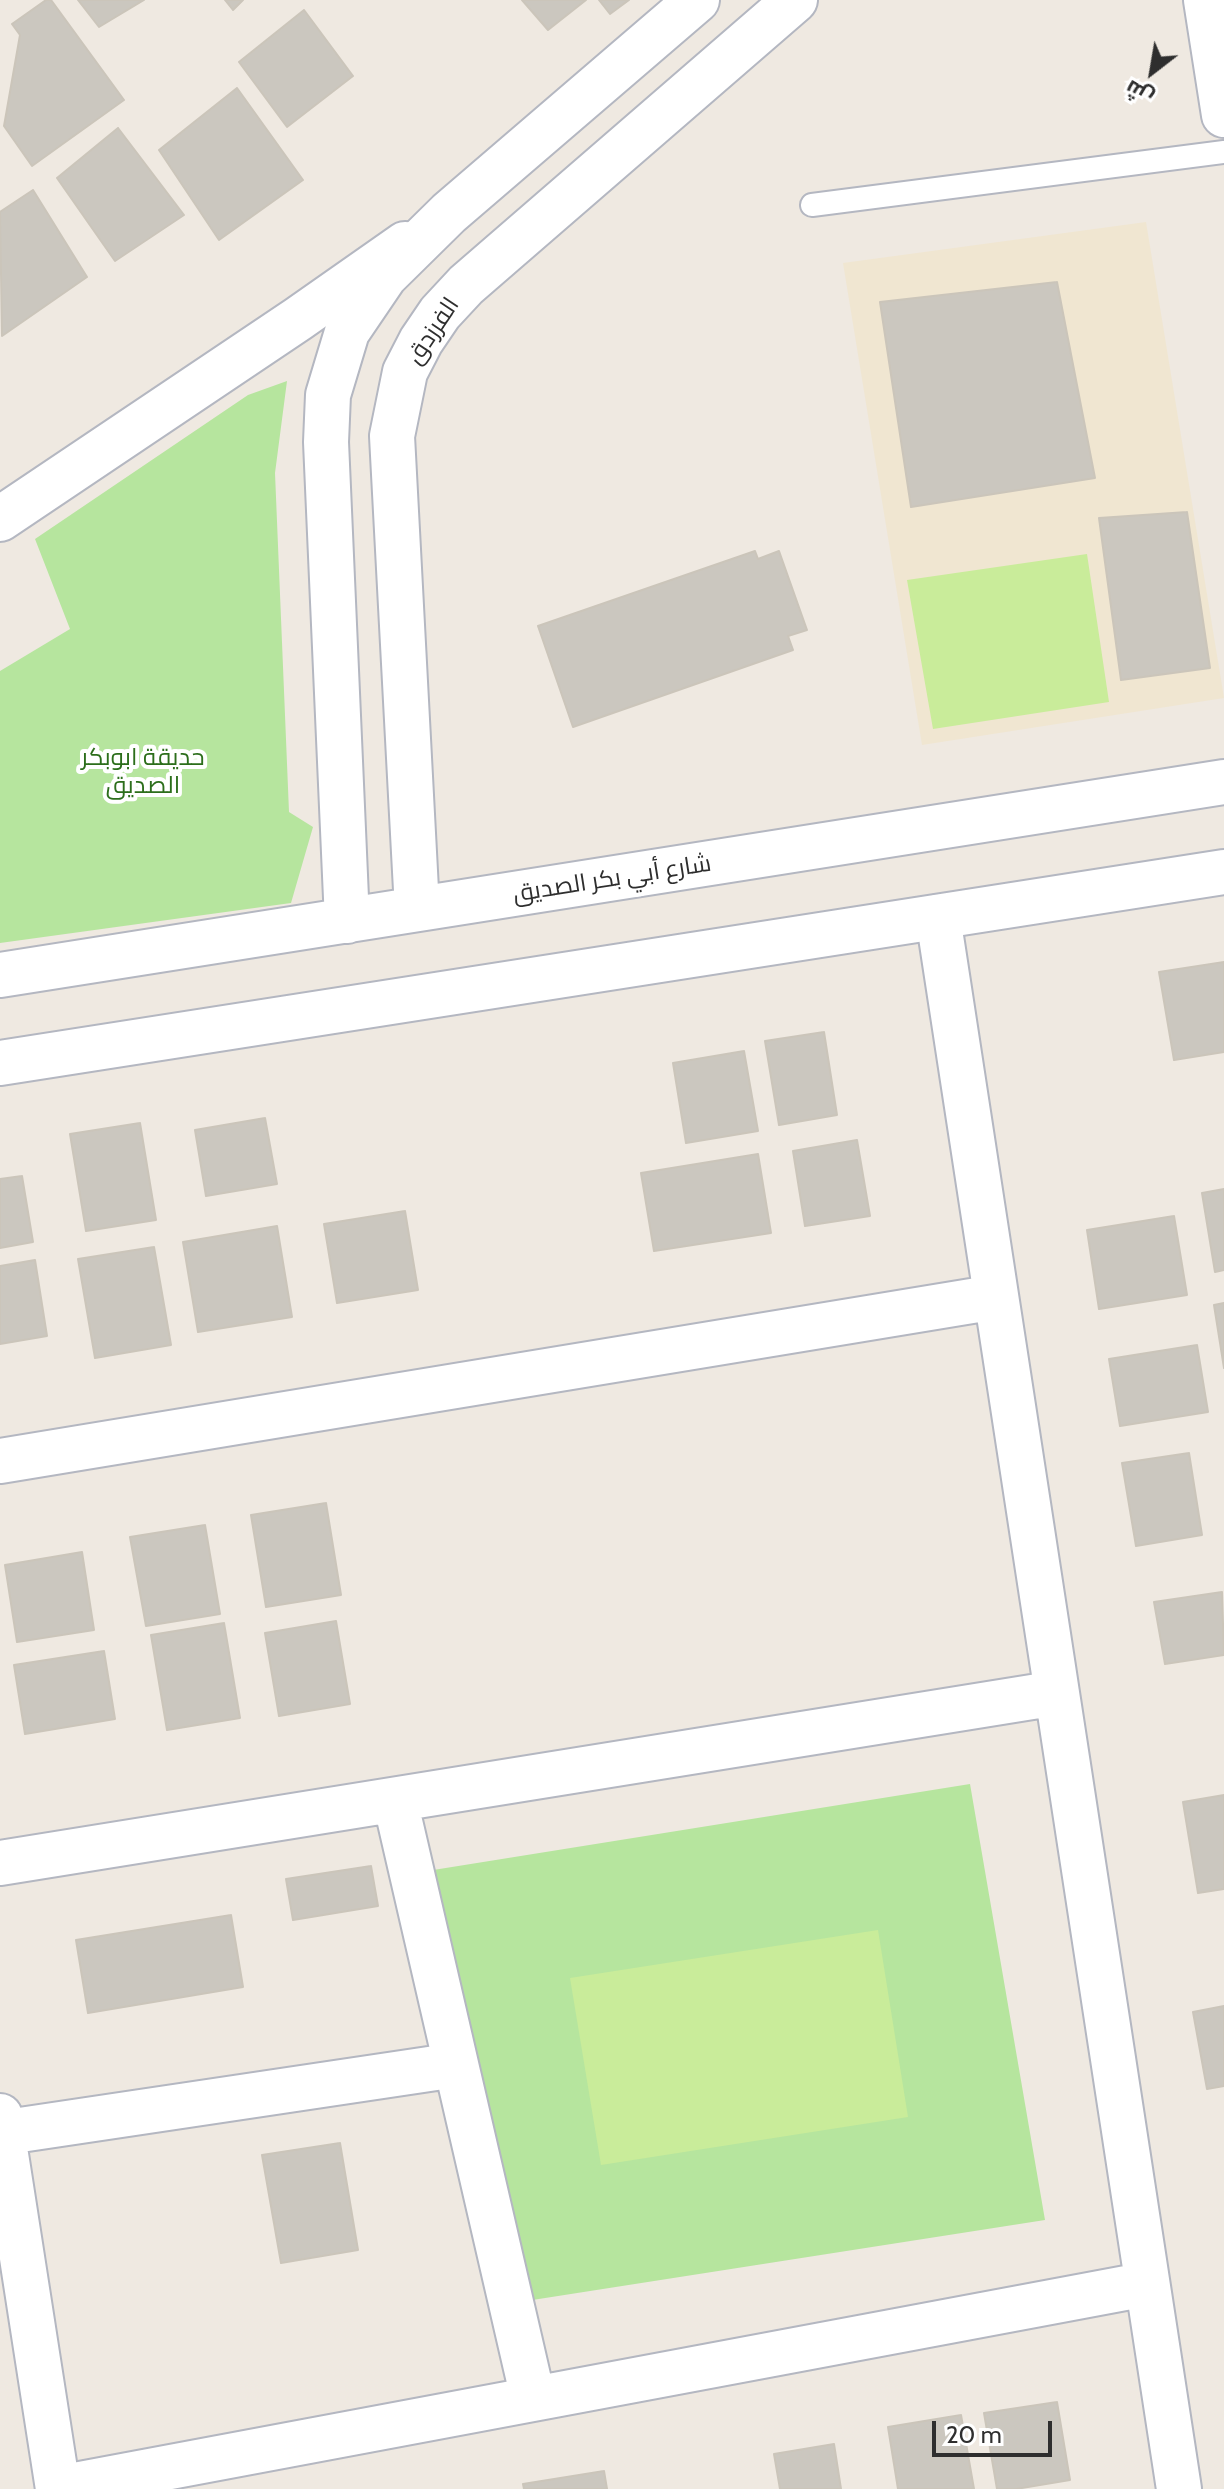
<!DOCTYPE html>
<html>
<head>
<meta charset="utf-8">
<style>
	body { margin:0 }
	#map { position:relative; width:1224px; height:2489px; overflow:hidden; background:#efe9e1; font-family:Cabin,Cairo,sans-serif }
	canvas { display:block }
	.north { position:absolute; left:1112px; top:32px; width:80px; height:80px; -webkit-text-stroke:6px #fff; paint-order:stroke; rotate:211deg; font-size:22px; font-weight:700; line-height:32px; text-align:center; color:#2e2e2e }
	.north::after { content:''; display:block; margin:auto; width:28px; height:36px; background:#2e2e2e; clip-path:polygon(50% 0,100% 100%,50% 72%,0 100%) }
	.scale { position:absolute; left:932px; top:2421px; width:120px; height:36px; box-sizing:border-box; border:4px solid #2e2e2e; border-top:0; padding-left:10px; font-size:24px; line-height:28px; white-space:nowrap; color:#2e2e2e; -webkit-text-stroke:6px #fff; paint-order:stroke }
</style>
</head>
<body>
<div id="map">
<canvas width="1224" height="2489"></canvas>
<div class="north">ش</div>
<div class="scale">20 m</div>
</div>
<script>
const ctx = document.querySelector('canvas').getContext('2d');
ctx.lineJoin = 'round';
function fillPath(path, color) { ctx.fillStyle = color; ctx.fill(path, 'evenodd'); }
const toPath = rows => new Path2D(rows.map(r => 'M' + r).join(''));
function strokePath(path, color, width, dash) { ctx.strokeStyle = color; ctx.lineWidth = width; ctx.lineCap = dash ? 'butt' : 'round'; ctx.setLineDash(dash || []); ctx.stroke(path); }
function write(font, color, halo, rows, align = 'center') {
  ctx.font = font + ' Cabin,Cairo,sans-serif'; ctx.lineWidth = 8; ctx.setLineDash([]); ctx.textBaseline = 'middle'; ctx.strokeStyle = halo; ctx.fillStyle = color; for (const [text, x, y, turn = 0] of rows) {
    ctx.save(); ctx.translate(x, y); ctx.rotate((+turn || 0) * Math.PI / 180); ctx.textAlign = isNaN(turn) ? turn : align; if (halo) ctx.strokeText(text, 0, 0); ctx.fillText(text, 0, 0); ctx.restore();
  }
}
fillPath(toPath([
	[1146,222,1224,698,922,745,843,263]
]), '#f0e6d1');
fillPath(toPath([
	[287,381,275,473,289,812,313,827,291,903,0,943,0,671,70,629,35,539,248,395],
	[970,1784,1045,2220,526,2301,427,1871]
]), '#b6e59e');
fillPath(toPath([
	[1087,554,1109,702,933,729,907,580],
	[878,1930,908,2117,601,2165,570,1978]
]), '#c9ec9a');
const building = toPath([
	[46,0,51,0,124,100,32,166,4,126,20,35,12,24,46,0],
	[78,0,144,0,99,27,78,0],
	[225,0,243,0,233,10,225,0],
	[522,0,586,0,548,30,522,0],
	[599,0,629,0,610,14,599,0],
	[304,10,353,76,287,127,239,62,304,10],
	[237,88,303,180,219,240,159,150,237,88],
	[118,128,184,215,115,261,57,178,118,128],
	[33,190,87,277,2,336,0,212,33,190],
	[1057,282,1095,478,911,507,880,302,1057,282],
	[1187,512,1210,668,1121,680,1099,518,1187,512],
	[755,551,758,559,779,551,807,630,788,636,793,650,573,727,538,626,755,551],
	[1224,962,1224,1052,1174,1060,1159,972,1224,962],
	[824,1032,837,1115,779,1125,765,1041,824,1032],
	[744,1051,758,1131,686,1143,673,1063,744,1051],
	[265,1118,277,1184,206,1196,195,1130,265,1118],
	[140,1123,156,1220,86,1231,70,1134,140,1123],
	[857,1140,870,1216,805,1226,793,1151,857,1140],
	[758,1154,771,1233,654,1251,641,1173,758,1154],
	[22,1176,33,1242,0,1248,0,1179,22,1176],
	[1224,1189,1224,1270,1215,1272,1202,1193,1224,1189],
	[405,1211,418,1290,337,1303,324,1224,405,1211],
	[1174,1216,1187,1295,1099,1309,1087,1230,1174,1216],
	[277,1226,292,1317,198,1332,183,1242,277,1226],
	[154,1247,171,1345,95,1358,78,1259,154,1247],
	[35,1260,47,1336,0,1344,0,1266,35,1260],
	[1224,1303,1224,1368,1214,1305,1224,1303],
	[1197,1345,1208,1412,1120,1426,1109,1359,1197,1345],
	[1189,1453,1202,1535,1136,1546,1122,1463,1189,1453],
	[326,1503,341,1595,266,1607,251,1515,326,1503],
	[205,1525,220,1614,146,1626,130,1537,205,1525],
	[82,1552,94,1630,17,1642,5,1565,82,1552],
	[1222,1592,1224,1655,1165,1664,1154,1602,1222,1592],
	[336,1621,350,1704,279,1716,265,1633,336,1621],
	[224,1623,240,1718,167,1730,151,1635,224,1623],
	[104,1651,115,1719,25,1734,14,1665,104,1651],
	[1224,1795,1224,1889,1198,1893,1183,1802,1224,1795],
	[371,1866,378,1906,293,1920,286,1879,371,1866],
	[231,1915,243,1987,88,2013,76,1940,231,1915],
	[1224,2006,1224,2086,1207,2089,1193,2012,1224,2006],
	[340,2143,358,2250,281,2263,262,2155,340,2143],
	[1057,2402,1070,2480,1016,2489,997,2489,984,2413,1057,2402],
	[961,2415,974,2489,898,2489,888,2427,961,2415],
	[834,2444,841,2489,780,2489,774,2454,834,2444],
	[604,2471,607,2489,524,2489,523,2484,604,2471]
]);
fillPath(building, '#cbc7bf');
strokePath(building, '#cbc5ba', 2);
const lane = toPath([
	[812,205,1224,152]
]);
const street = toPath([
	[0,519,298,319,405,244],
	[938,917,1179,2489],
	[0,1461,996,1297],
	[395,1800,533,2398],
	[0,1863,1057,1693],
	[0,2116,58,2489],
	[0,2133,456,2065],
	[58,2488,1147,2284]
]);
const secondary = toPath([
	[1206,0,1224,115],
	[417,909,392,436,405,372,421,341,440,313,466,285,795,0],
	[347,921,326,442,328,395,347,332,385,276,449,213,697,0],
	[0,975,1224,782],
	[0,1063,1224,872]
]);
strokePath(lane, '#b4b7c1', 26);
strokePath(street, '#b4b7c1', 48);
strokePath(secondary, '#b4b7c1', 48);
strokePath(lane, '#fff', 22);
strokePath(street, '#fff', 44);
strokePath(secondary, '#fff', 44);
write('24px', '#2e2e2e', '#fff', [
	["الفرزدق",433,331,-56],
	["شارع أبي بكر الصديق",612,879,-9]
]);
write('24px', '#2c6e1b', '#fff', [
	["حديقة ابوبكر",143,758],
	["الصديق",143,786]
]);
</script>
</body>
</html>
